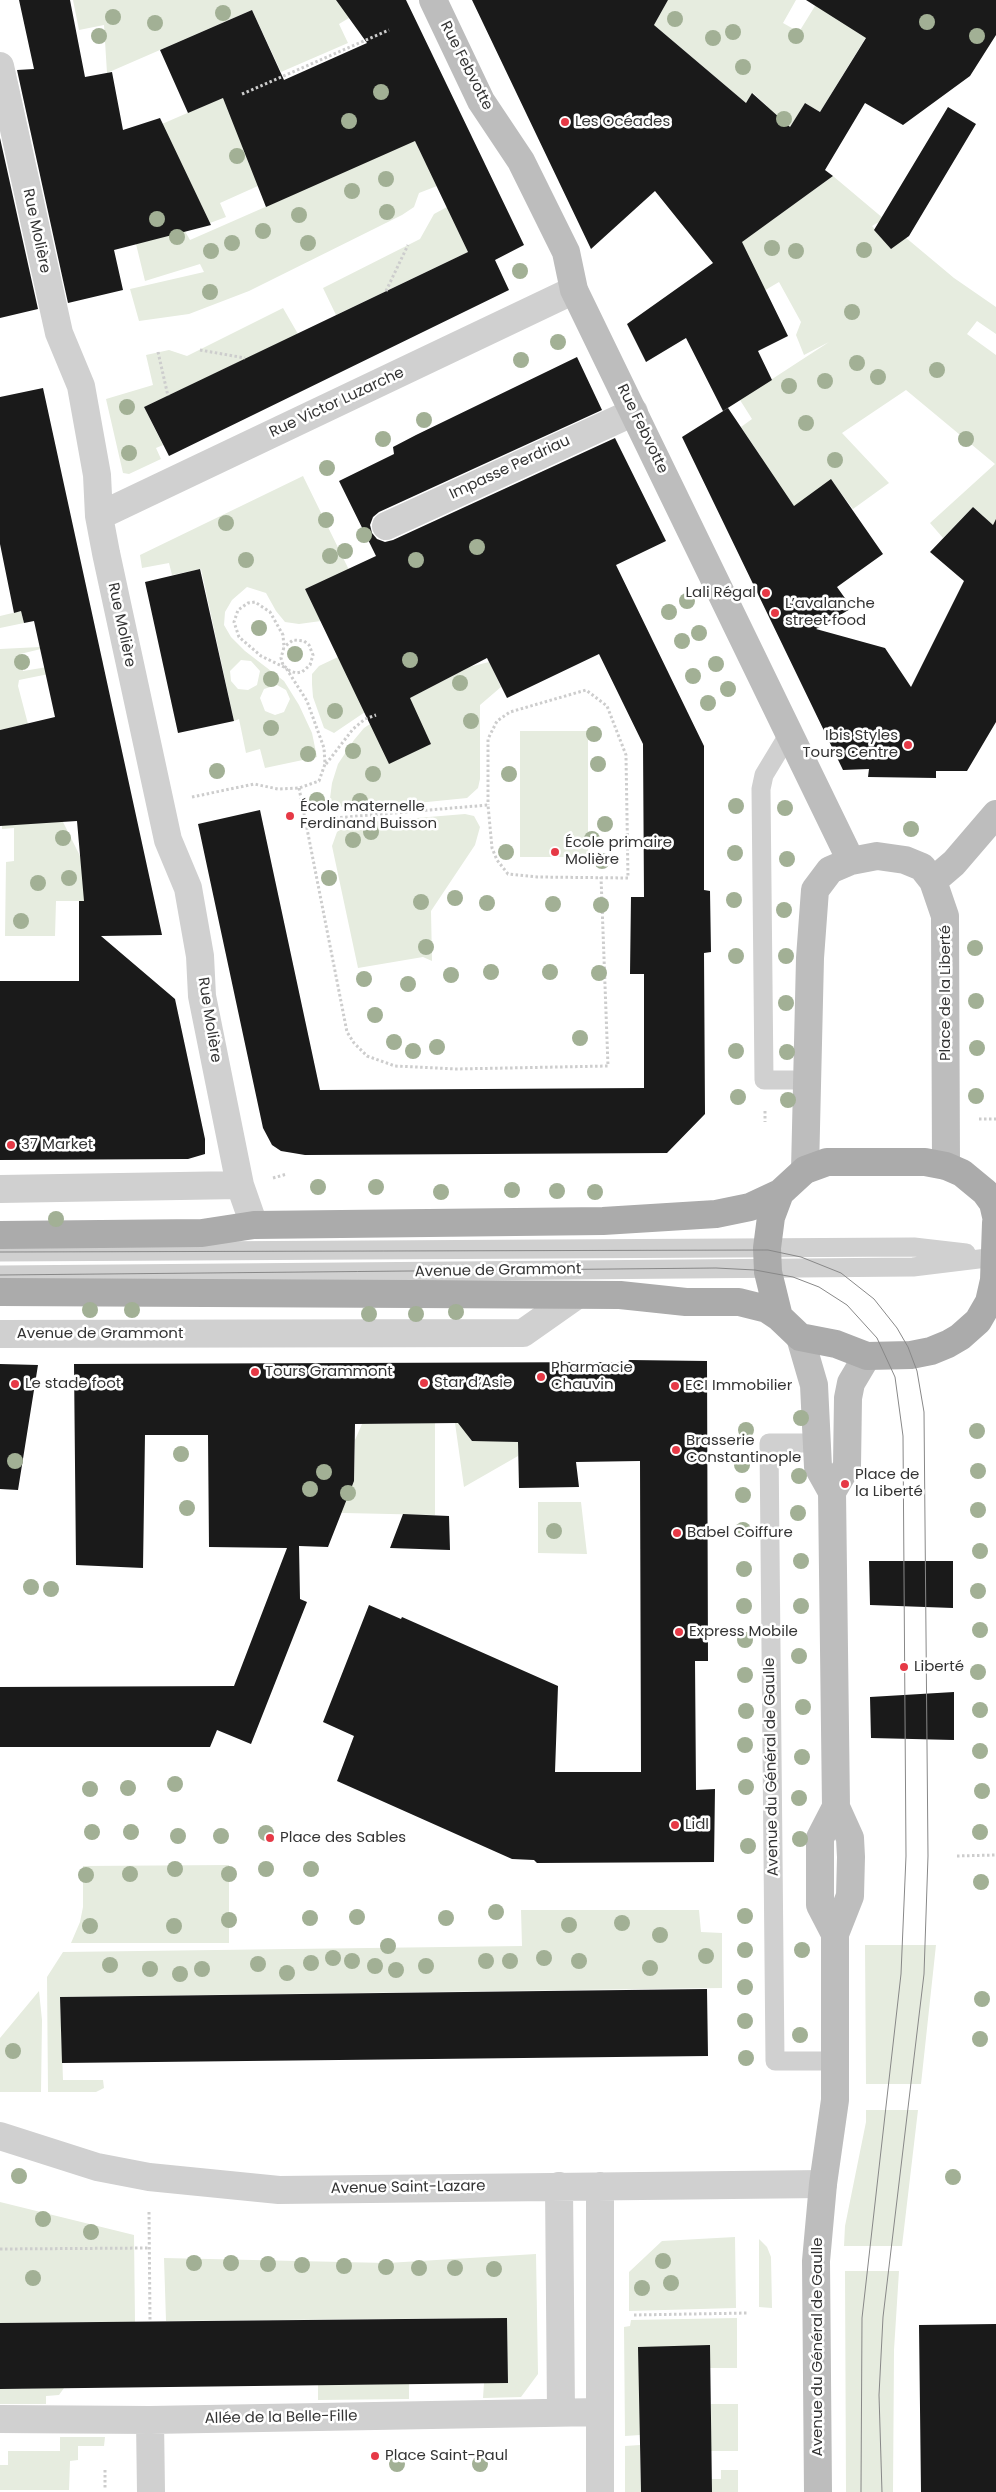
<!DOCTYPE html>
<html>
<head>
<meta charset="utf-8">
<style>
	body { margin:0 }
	canvas { display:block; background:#fff }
</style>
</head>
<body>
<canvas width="996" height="2492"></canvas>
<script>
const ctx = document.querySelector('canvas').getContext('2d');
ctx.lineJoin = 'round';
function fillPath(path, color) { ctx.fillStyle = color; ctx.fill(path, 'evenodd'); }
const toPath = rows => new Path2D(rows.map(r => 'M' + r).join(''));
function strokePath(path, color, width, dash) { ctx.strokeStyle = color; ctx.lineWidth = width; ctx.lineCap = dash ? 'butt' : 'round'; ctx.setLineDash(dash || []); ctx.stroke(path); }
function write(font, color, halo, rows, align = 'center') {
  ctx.font = font + ' Poppins,sans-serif'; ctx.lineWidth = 5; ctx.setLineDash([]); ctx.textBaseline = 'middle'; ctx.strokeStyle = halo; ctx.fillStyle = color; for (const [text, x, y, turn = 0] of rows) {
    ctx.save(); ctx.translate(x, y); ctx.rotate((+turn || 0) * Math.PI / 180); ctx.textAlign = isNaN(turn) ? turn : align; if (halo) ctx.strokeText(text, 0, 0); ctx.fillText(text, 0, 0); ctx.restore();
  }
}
fillPath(toPath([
	[73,0,342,0,349,18,339,24,348,43,281,72,252,10,107,73,104,25,79,30],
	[668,0,796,0,783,23,799,32,815,6,837,0,868,34,820,112,805,103,785,135,761,116,767,106,753,93,746,103,654,25],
	[238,91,415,141,437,186,419,193,414,207,402,215,249,291,189,314,139,321,130,289,204,272,200,264,145,281,136,244,182,226,190,240,288,197,269,181,220,203,226,217,210,223,162,124],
	[833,176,884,219,872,226,891,248,905,237,954,278,996,307,996,334,977,321,967,334,996,355,996,528,973,507,943,538,930,523,995,464,906,390,842,433,889,483,853,509,831,480,807,520,750,465,761,457,741,427,752,419,740,400,829,342,804,355,796,335,801,322,779,282,735,308,715,261],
	[447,207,468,252,336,315,323,288,420,239,434,214],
	[283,308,298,334,144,407,163,445,156,448,161,459,129,474,123,473,106,399,153,385,146,355,169,350,187,356],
	[303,476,349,570,305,589,321,621,299,624,285,622,276,611,266,593,247,587,232,600,225,612,224,625,231,637,245,651,284,681,299,705,312,733,317,757,265,768,260,749,246,753,239,719,234,721,201,569,172,575,169,563,142,568,140,555],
	[241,660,251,661,260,671,257,685,248,690,238,689,231,681,230,671],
	[277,685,286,690,290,699,284,712,275,715,265,711,260,698,264,689],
	[21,611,24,623,0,628,0,616],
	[40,647,41,649,20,654,23,671,102,658,103,663,19,680,18,686,28,724,0,730,0,649],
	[338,657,365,712,334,733,324,728,313,697,312,684,312,674,319,666],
	[489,662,501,687,480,705,480,779,478,788,467,798,367,808,329,806,332,783,338,764,354,740,364,728,404,701,469,667],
	[520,731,588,731,588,857,520,857],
	[53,786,63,822,80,856,90,901,56,901,55,936,5,936,6,862,14,861,14,828,2,829,1,793],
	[465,814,474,816,480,827,475,845,431,911,432,961,423,957,358,968,332,846,337,832,345,826,356,823],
	[518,1421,518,1456,464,1487,455,1423,467,1423,468,1436,472,1441,507,1441],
	[435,1423,435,1515,344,1513,319,1509,354,1480,355,1440,362,1424],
	[538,1502,581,1502,587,1554,538,1553],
	[229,1865,229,1943,71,1943,80,1922,83,1907,83,1866],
	[521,1910,699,1910,701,1932,722,1933,722,1988,60,1997,63,2080,103,2080,104,2088,96,2092,48,2092,47,1977,63,1952,522,1946],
	[865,1945,936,1945,921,2084,866,2084],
	[39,1991,42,2020,41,2092,0,2092,0,2038],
	[866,2110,918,2110,902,2246,844,2246,845,2226,866,2122],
	[0,2202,134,2235,135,2322,0,2323],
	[735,2237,736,2308,629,2311,629,2272,662,2241],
	[759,2239,767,2247,771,2257,772,2308,759,2307],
	[536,2254,538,2374,521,2397,483,2398,484,2383,508,2383,507,2318,166,2321,164,2258,387,2263],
	[845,2271,899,2271,894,2350,893,2492,846,2492],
	[737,2318,737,2368,710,2368,640,2435,625,2436,624,2327,630,2326,631,2320],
	[409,2384,409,2399,318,2400,318,2385],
	[64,2388,59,2395,46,2396,46,2404,0,2404,0,2389],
	[711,2404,738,2404,738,2451,711,2451],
	[60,2437,105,2437,104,2446,78,2446,78,2460,70,2461,69,2490,0,2490,0,2465,8,2465,8,2451,60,2451],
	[640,2445,641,2492,625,2492,625,2446],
	[721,2470,738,2470,738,2492,712,2492,712,2479,721,2479]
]), '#e6ecdf');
fillPath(toPath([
	[19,0,70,0,85,77,112,72,123,130,160,118,211,225,114,250,123,290,68,303,17,70,34,69],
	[336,0,406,0,524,245,495,260,509,290,169,456,144,407,468,252,415,141,266,207,223,98,188,113,160,50,252,10,284,80,367,43],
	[472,0,668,0,654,25,746,103,752,93,790,127,805,103,820,112,866,38,806,0,996,0,996,35,970,76,903,125,865,103,825,170,833,176,742,242,788,336,758,351,772,380,723,411,686,338,646,362,627,324,713,263,655,191,591,249],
	[948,107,976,124,909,236,891,249,874,230],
	[0,138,38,309,0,318],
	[577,357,602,410,379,512,373,517,370,525,372,533,377,539,385,542,393,540,615,438,666,541,616,565,704,746,704,890,710,891,711,952,704,953,705,1114,667,1153,305,1155,281,1151,272,1145,263,1128,198,824,260,810,320,1090,644,1088,644,974,630,974,631,897,644,897,643,744,599,654,507,698,487,658,410,698,431,744,389,764,305,589,376,556,339,481,394,454,393,447,416,435],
	[43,388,162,935,101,936,175,999,205,1139,205,1154,188,1159,0,1160,0,981,79,981,79,901,84,901,77,821,0,826,0,730,55,717,34,621,24,623,21,611,14,613,0,544,0,397],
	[728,408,794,506,831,479,883,554,837,587,852,608,816,629,885,648,911,687,964,581,930,552,973,507,993,525,996,519,996,722,967,771,936,771,936,778,868,777,869,769,843,770,682,437],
	[200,569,234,721,178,733,145,582],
	[629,1360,707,1361,708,1661,695,1661,696,1790,715,1789,714,1862,537,1863,534,1860,512,1859,337,1781,354,1736,323,1722,369,1605,401,1619,402,1617,558,1686,555,1772,641,1772,640,1461,576,1462,579,1487,519,1488,518,1442,472,1441,458,1423,355,1424,354,1481,328,1547,299,1546,300,1599,307,1602,251,1744,217,1730,210,1747,0,1747,0,1687,234,1686,287,1548,209,1547,208,1435,145,1435,143,1568,76,1565,74,1364,628,1362],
	[0,1364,38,1365,18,1490,0,1489],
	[403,1514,449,1516,450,1550,390,1548],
	[869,1561,953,1561,953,1608,870,1605],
	[954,1692,954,1740,871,1738,870,1697],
	[707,1989,708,2056,62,2063,60,1997],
	[507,2318,508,2383,0,2389,0,2323],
	[996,2324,996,2492,921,2492,919,2325],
	[710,2345,712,2492,641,2492,638,2347]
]), '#1a1a1a');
strokePath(toPath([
	[242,94,389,30],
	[386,291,408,245],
	[200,350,245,358],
	[158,352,168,396],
	[326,764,353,729,365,719,376,715],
	[299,788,347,1032,354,1043,367,1056,395,1066,456,1069,608,1066,601,877],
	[192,797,254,784,278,789,299,788,319,781,325,764,324,748,307,701,286,668,261,656,239,637,234,622,238,610,248,603,255,602,270,612,283,635,284,647,281,658,283,665,290,671,296,673,302,672,310,665,313,655,309,645,304,641,293,640,284,647],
	[306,825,335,818,488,805,492,848,497,860,508,874,537,877,628,878,626,755,607,706,586,690,510,712,497,721,488,739,488,805],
	[765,1111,765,1122],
	[979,1119,996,1119],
	[273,1178,287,1174],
	[957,1856,996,1855],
	[149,2212,150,2321],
	[0,2249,150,2248],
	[634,2315,748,2313],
	[105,2470,105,2490]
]), '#cdcdcd', 3, [2.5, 2.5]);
strokePath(toPath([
	[790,732,764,775,761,789,764,1080,807,1080],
	[0,1252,914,1247,966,1253],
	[0,1275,913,1267,996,1257],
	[817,1443,769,1443,775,2061,835,2061]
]), '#d0d0d0', 19);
strokePath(toPath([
	[0,66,59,333,81,386,97,475,99,516,106,553,168,840,188,888,200,956,202,996,240,1185,254,1225],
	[99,516,574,290],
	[386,526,634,412],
	[0,1189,240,1185],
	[0,1334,523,1333,577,1295],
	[0,2136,97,2167,149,2177,279,2190,823,2184],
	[559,2186,561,2412],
	[600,2186,600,2492],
	[0,2419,150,2420,600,2412],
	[150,2420,151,2492]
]), '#d0d0d0', 28);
strokePath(toPath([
	[433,0,481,101,521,161,566,252,574,290,851,861],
	[933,881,954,863,996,814],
	[805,1170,810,958,815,890,830,870,851,861,877,856,905,860,922,867,933,881,945,916,946,1166],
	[800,1337,814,1385,818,1467,832,1492,836,1807,850,1838,851,1857,850,1896,835,1934,835,2100,823,2184,816,2261,818,2492],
	[832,1492,847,1466,848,1398,851,1383,867,1356],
	[835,1934,820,1905,820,1838,836,1807]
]), '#bdbdbd', 28);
strokePath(toPath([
	[996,1216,993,1203,985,1192,962,1173,946,1166,925,1162,827,1162,805,1170,780,1193,771,1217,767,1248,768,1272,779,1317,800,1337,836,1344,867,1356,911,1355,931,1351,948,1344,960,1337,978,1321,989,1302,994,1280,996,1223],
	[0,1235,202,1233,254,1225,603,1221,716,1214,750,1207,780,1193],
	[0,1292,620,1295,686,1302,739,1302,767,1309,779,1317]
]), '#ababab', 28);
strokePath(toPath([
	[0,1252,768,1250,801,1257,841,1273,874,1299,897,1328,908,1347,917,1371,924,1412,928,1856,924,1974,883,2317,879,2395,882,2492],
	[0,1275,716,1268,755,1270,793,1277,819,1287,847,1305,877,1338,895,1377,903,1436,906,1856,901,1974,862,2318,861,2492]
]), '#888', 1);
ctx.fillStyle = '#a2b095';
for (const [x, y] of [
	[223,13],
	[113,17],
	[675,19],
	[927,22],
	[155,23],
	[733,32],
	[99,36],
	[796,36],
	[977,36],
	[713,38],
	[743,67],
	[381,92],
	[784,119],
	[349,121],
	[237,156],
	[386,179],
	[352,191],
	[387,212],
	[299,215],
	[157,219],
	[263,231],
	[177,237],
	[232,243],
	[308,243],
	[772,248],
	[864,250],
	[211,251],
	[796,251],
	[520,271],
	[210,292],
	[852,312],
	[558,342],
	[521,360],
	[857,363],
	[937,370],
	[878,377],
	[825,381],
	[789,386],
	[127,407],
	[424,420],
	[806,423],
	[383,439],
	[966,439],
	[129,453],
	[835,460],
	[327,468],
	[326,520],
	[226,523],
	[364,535],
	[477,547],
	[345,551],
	[330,556],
	[246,560],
	[416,560],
	[687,601],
	[669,612],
	[259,628],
	[699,633],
	[682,641],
	[295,654],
	[410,660],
	[22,662],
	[716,664],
	[693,676],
	[271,679],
	[460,683],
	[728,689],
	[708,703],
	[335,711],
	[471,721],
	[271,728],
	[594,734],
	[353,751],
	[308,754],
	[598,764],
	[217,771],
	[373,774],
	[509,774],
	[317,800],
	[360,801],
	[736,806],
	[785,808],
	[605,824],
	[911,829],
	[371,832],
	[63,838],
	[592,839],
	[353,840],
	[506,852],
	[735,853],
	[787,859],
	[602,861],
	[69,878],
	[329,878],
	[38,883],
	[455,898],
	[734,900],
	[421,902],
	[487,903],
	[553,904],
	[601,905],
	[784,910],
	[21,921],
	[426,947],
	[975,948],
	[736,956],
	[786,956],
	[491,972],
	[550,972],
	[599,973],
	[451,975],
	[364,979],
	[408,984],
	[976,1001],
	[786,1003],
	[375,1015],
	[580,1038],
	[394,1042],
	[437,1047],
	[977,1048],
	[413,1051],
	[736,1051],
	[787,1052],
	[976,1096],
	[738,1097],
	[788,1100],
	[318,1187],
	[376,1187],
	[512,1190],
	[557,1191],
	[441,1192],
	[595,1192],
	[56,1219],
	[90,1310],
	[132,1310],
	[456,1312],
	[369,1314],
	[416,1314],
	[801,1418],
	[746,1430],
	[977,1431],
	[181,1454],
	[15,1461],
	[742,1465],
	[978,1471],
	[324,1472],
	[799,1476],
	[310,1489],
	[348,1493],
	[743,1495],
	[187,1508],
	[978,1510],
	[798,1513],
	[743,1530],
	[554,1531],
	[980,1551],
	[801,1561],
	[744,1569],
	[31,1587],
	[51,1589],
	[978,1591],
	[744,1606],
	[801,1606],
	[980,1630],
	[745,1640],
	[799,1656],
	[978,1672],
	[745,1675],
	[803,1707],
	[980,1710],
	[746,1711],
	[745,1745],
	[980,1751],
	[802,1757],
	[175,1784],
	[746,1787],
	[128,1788],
	[90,1789],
	[982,1791],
	[799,1798],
	[92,1832],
	[131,1832],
	[980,1832],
	[266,1833],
	[178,1836],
	[221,1836],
	[800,1839],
	[748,1846],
	[175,1869],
	[266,1869],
	[311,1869],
	[130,1874],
	[229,1874],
	[86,1875],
	[981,1882],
	[496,1912],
	[745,1916],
	[357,1917],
	[310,1918],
	[446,1918],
	[229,1920],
	[622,1923],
	[569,1925],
	[90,1926],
	[174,1926],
	[660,1935],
	[388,1946],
	[745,1950],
	[802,1950],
	[706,1956],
	[333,1958],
	[544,1958],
	[352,1961],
	[486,1961],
	[510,1961],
	[579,1961],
	[311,1963],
	[258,1964],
	[110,1965],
	[375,1966],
	[426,1966],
	[650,1968],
	[150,1969],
	[202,1969],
	[396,1970],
	[287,1973],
	[180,1974],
	[745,1987],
	[982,1999],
	[745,2021],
	[800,2035],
	[980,2039],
	[13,2051],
	[746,2058],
	[19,2176],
	[953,2177],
	[43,2219],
	[91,2232],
	[663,2261],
	[194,2263],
	[231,2263],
	[268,2264],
	[302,2265],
	[344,2266],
	[386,2267],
	[419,2268],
	[455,2268],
	[494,2269],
	[33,2278],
	[671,2283],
	[642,2288],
	[397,2464],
	[480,2464]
]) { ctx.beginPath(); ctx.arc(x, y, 8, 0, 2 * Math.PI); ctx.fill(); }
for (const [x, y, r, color] of [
	[565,122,5,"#e63946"],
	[766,593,5,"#e63946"],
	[775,613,5,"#e63946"],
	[908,745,5,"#e63946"],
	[290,816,5,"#e63946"],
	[555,852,5,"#e63946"],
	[11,1145,5,"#e63946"],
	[255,1372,5,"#e63946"],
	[541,1377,5,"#e63946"],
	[424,1383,5,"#e63946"],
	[15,1384,5,"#e63946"],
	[675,1386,5,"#e63946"],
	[676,1450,5,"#e63946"],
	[845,1484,5,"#e63946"],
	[677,1533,5,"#e63946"],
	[679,1632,5,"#e63946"],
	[904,1667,5,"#e63946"],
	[675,1825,5,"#e63946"],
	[270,1838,5,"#e63946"],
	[375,2456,5,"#e63946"]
]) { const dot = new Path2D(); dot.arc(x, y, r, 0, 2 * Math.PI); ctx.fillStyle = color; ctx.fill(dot); strokePath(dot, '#fff', 2); }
write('15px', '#333', '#fff', [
	["Rue Febvotte",466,66,63],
	["Rue Molière",36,231,78],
	["Rue Victor Luzarche",337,403,-25],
	["Rue Febvotte",642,429,64],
	["Impasse Perdriau",510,468,-25],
	["Rue Molière",121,625,78],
	["Place de la Liberté",946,993,-90],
	["Rue Molière",209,1020,81],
	["Avenue de Grammont",498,1271,-1],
	["Avenue de Grammont",100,1334],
	["Avenue du Général de Gaulle",772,1767,-91],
	["Avenue Saint-Lazare",408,2188,-1],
	["Avenue du Général de Gaulle",818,2347,-90],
	["Allée de la Belle-Fille",281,2418,-1]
]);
write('15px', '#333', '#fff', [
	["Les Océades",575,122],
	["Lali Régal",756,593,"right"],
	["L’avalanche",785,604],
	["street food",785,621],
	["Ibis Styles",898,736,"right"],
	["Tours Centre",898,753,"right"],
	["École maternelle",300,807],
	["Ferdinand Buisson",300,824],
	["École primaire",565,843],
	["Molière",565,860],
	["37 Market",21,1145],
	["Pharmacie",551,1368],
	["Chauvin",551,1385],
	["Tours Grammont",265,1372],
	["Star d’Asie",434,1383],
	["Le stade foot",25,1384],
	["ECI Immobilier",685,1386],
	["Brasserie",686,1441],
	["Constantinople",686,1458],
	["Place de",855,1475],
	["la Liberté",855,1492],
	["Babel Coiffure",687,1533],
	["Express Mobile",689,1632],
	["Liberté",914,1667],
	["Lidl",685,1825],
	["Place des Sables",280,1838],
	["Place Saint-Paul",385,2456]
], 'left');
</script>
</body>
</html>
